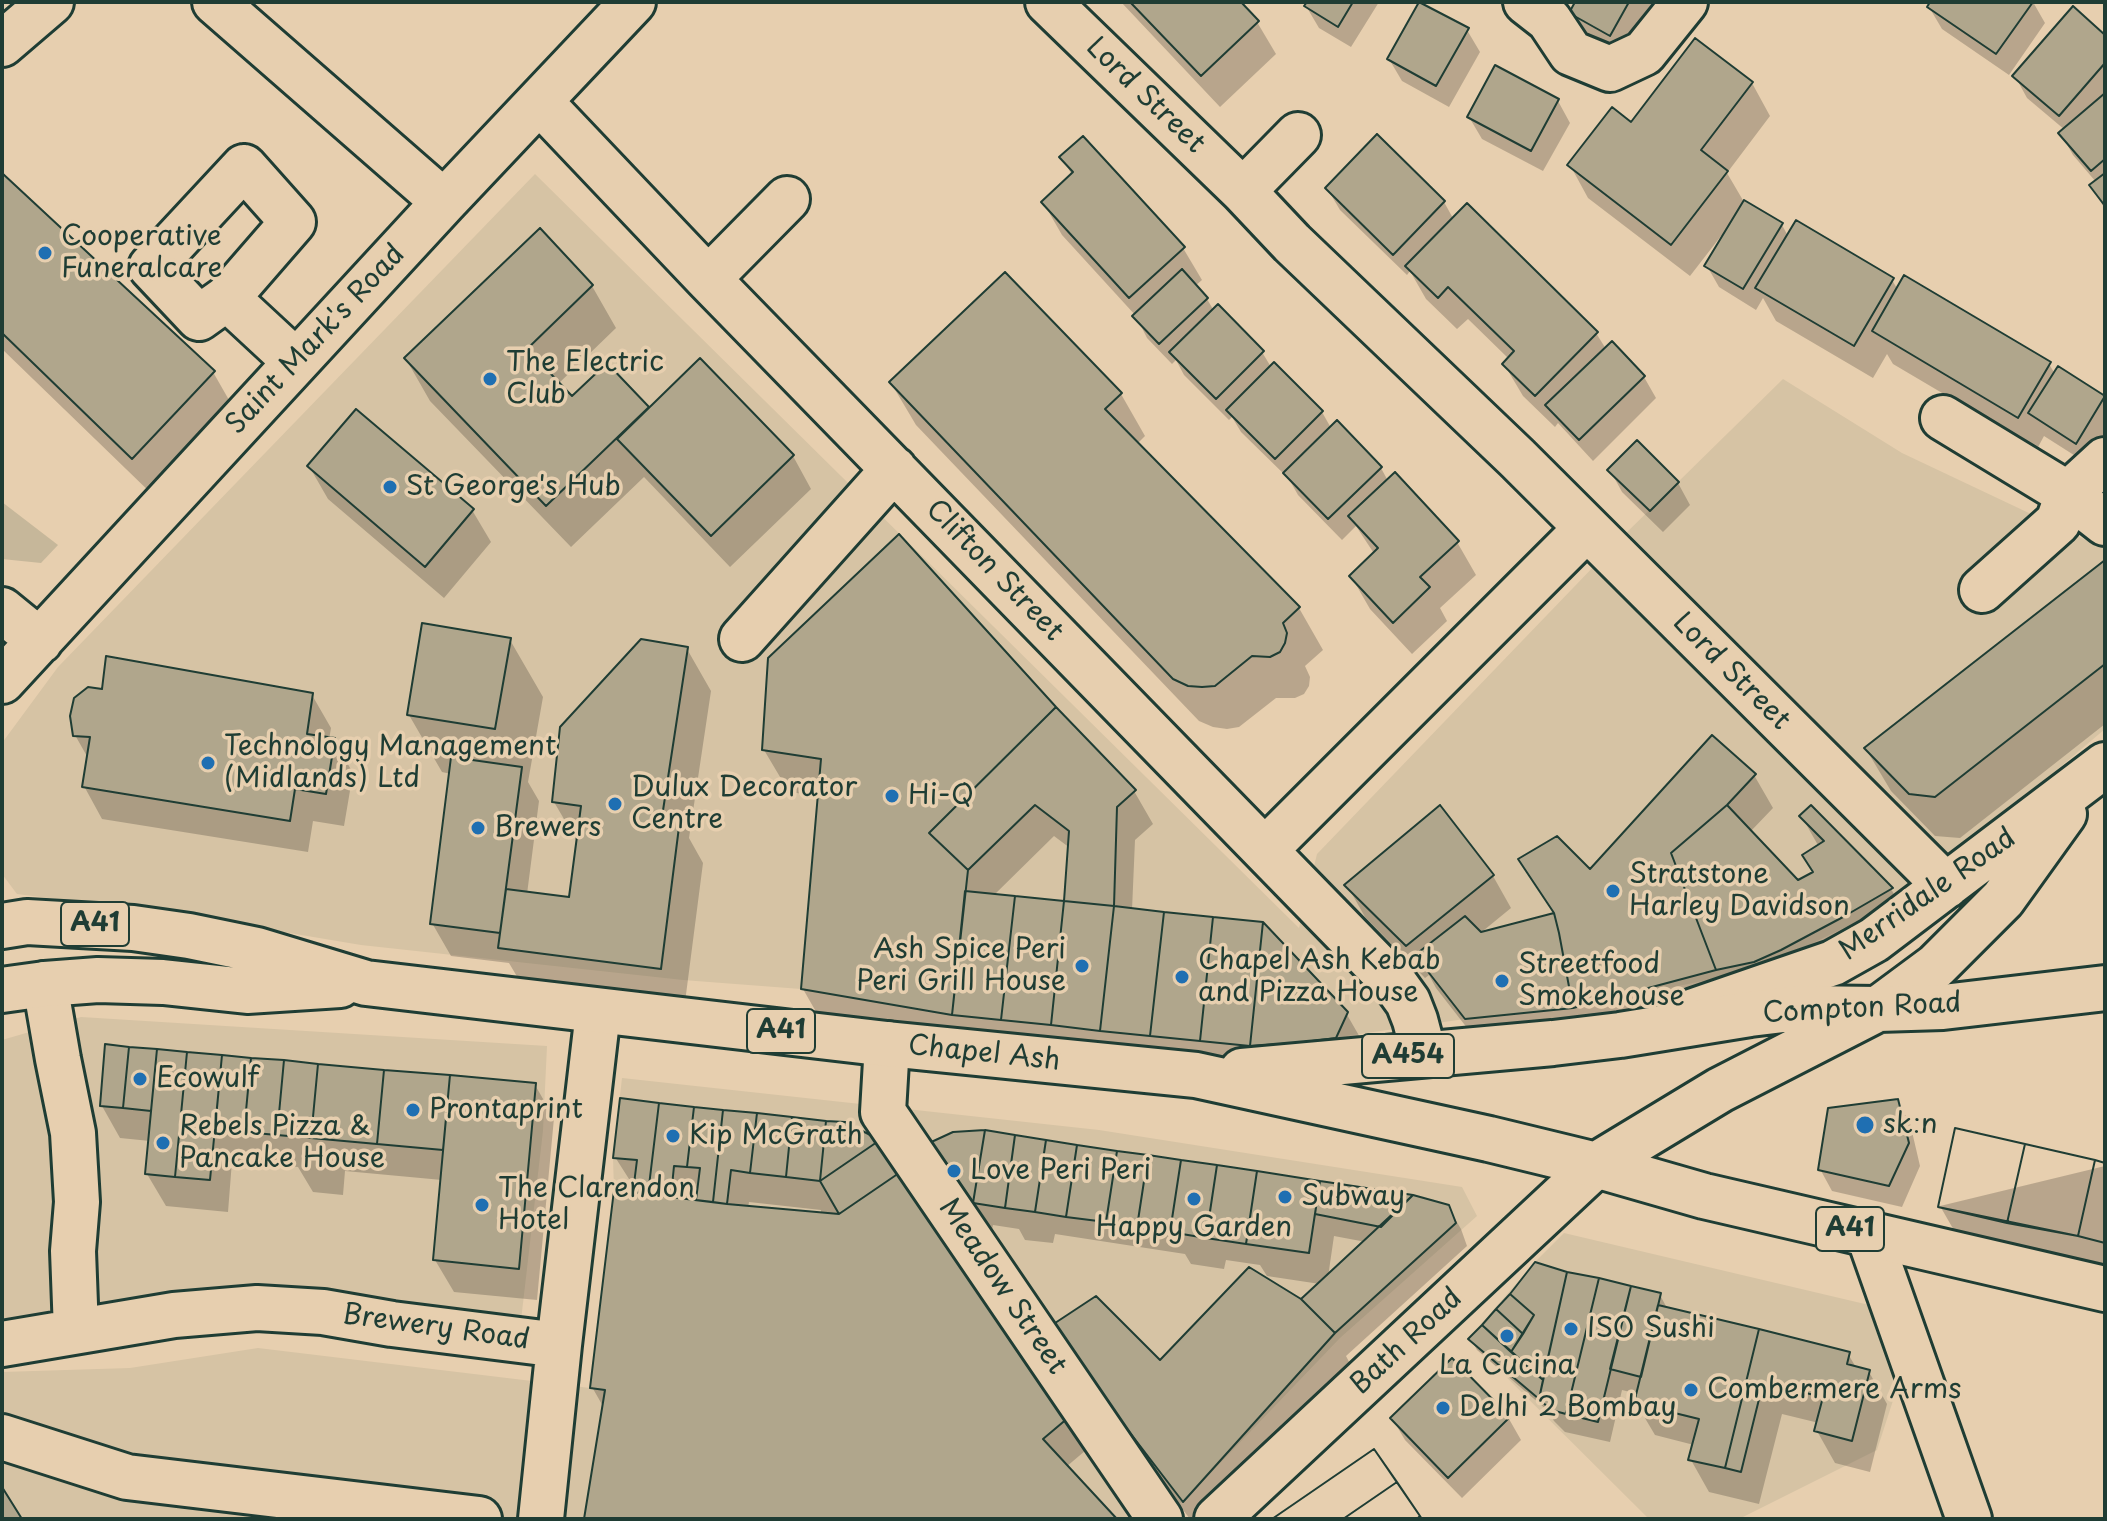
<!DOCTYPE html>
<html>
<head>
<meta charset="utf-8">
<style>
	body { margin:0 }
	#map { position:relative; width:2107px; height:1521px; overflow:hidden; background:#e7cfaf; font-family:"Playpen Sans",sans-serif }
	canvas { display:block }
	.frame { position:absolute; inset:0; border:4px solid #1f3d34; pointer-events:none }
</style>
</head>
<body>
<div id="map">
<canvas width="2107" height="1521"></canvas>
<div class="frame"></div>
</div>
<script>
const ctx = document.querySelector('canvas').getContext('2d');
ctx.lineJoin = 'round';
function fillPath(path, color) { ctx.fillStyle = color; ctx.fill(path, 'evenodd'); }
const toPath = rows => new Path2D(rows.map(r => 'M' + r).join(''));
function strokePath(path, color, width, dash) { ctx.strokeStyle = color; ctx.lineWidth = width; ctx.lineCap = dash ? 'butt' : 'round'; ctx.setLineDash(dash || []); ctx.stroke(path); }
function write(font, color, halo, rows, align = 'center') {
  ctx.font = font + ' "Playpen Sans",sans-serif'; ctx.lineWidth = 7; ctx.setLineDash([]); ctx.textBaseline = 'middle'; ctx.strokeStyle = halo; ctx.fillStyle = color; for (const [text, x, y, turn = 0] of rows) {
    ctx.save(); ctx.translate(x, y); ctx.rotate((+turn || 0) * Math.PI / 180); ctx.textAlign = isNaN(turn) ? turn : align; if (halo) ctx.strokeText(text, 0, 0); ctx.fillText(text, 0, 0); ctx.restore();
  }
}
fillPath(toPath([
	[535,174,1299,928,1317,854,1624,535,1783,379,1902,453,2105,549,2105,729,1907,897,1760,969,1573,1008,1465,1019,1296,1043,1250,1046,952,1015,801,989,683,980,361,945,182,915,17,894,2,874,2,743,58,667],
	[81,1017,547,1046,543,1131,520,1329,2,1326,2,1040],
	[622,1078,1099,1130,1462,1187,1477,1216,1340,1338,1183,1502,1140,1519,2,1519,2,1372,130,1368,258,1348,590,1388,614,1190,613,1158],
	[1564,1233,1920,1317,1877,1450,1739,1519,1649,1519,1468,1339,1535,1262]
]), '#d6c3a4');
fillPath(toPath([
	[2,502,58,545,41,563,2,559]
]), '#c6b79a');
fillPath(toPath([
	[1121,2,1238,2,1257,22,1276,54,1220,107],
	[1309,2,1379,2,1351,47,1319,28,1306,6],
	[1578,2,1665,2,1628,67,1590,45,1571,13],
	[1933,2,2033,2,2045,23,2009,75,1942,29,1929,7],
	[1467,30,1480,52,1449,107,1402,81,1389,59],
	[2105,37,2105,209,2091,186,2096,182,2073,155,2061,134,2065,130,2027,98,2015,76],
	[1752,83,1770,116,1727,173,1744,202,1782,225,1788,236,1892,280,1898,290,2049,364,2055,374,2058,369,2105,398,2105,439,2088,464,2044,436,2037,449,1893,364,1887,354,1873,378,1776,321,1763,298,1756,310,1719,287,1707,266,1724,237,1721,236,1690,276,1588,198,1570,165,1631,124],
	[1558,101,1570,123,1543,171,1482,139,1469,117],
	[1062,158,1183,248,1202,280,1195,286,1207,299,1214,311,1262,352,1271,367,1322,412,1331,428,1337,423,1381,468,1388,481,1457,542,1476,575,1440,608,1447,621,1412,654,1370,609,1351,576,1375,555,1356,526,1342,540,1298,495,1289,479,1241,432,1232,417,1229,420,1184,375,1176,360,1172,364,1147,338,1136,316,1062,235,1043,202,1072,175],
	[2,176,213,372,237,414,157,499,2,349],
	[1327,188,1444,202,1454,220,1596,333,1606,349,1644,377,1656,398,1593,461,1558,423,1555,427,1523,396,1504,364,1509,359,1468,319,1457,329,1426,299,1410,271,1407,275,1340,210],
	[1005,275,1121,394,1145,436,1137,444,1299,608,1323,650,1305,666,1310,677,1309,686,1304,694,1295,698,1276,698,1239,727,1227,729,1213,727,1199,721,916,425,891,383],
	[592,286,616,328,558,384,572,398,648,408,649,410,793,456,811,489,730,567,644,477,571,547,430,401,406,359],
	[309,466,472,510,491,542,444,598,328,499],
	[1610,470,1678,483,1690,505,1663,532,1622,492],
	[2105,562,2105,724,1960,838,1935,836,1891,791,1866,749],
	[510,640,543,697,528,782,539,801,527,894,571,900,578,843,554,802,687,649,711,691,689,838,703,863,684,1010,525,990,509,963,451,956,432,923,451,774,442,772,409,715],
	[312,695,331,728,329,740,334,740,353,773,344,826,313,821,308,852,102,819,84,786,88,758,75,735],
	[1054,708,1134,791,1153,824,1135,840,1132,910,1346,1013,1365,1046,1269,1078,827,1031,803,989,819,796,789,792,764,750],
	[1054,836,1070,848,1064,903,993,896],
	[1754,775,1773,808,1750,832,1797,883,1815,873,1819,847,1802,817,1811,808,1891,889,1910,921,1773,994,1485,1051,1436,988,1429,975,1425,978,1365,917,1347,885,1440,808,1493,876,1511,908,1478,935,1554,914,1521,860,1590,872],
	[107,1047,535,1085,554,1118,537,1300,454,1292,435,1260,442,1180,345,1171,343,1195,313,1192,298,1167,232,1161,228,1212,166,1206,147,1174,150,1141,120,1138,102,1106],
	[1897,1101,1910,1123,1920,1166,1902,1207,1832,1191,1820,1169],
	[844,1124,1092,1445,1066,1467,1114,1519,586,1519,604,1408,592,1387,636,1190,615,1157],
	[749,1202,821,1210,821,1214,748,1208],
	[2105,1166,2105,1270,1959,1239,1940,1206],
	[1217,1167,1413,1197,1448,1207,1461,1229,1467,1246,1346,1356,1357,1377,1229,1519,1190,1519,1076,1370,1160,1363,1301,1301,1320,1284,1267,1276,1260,1265,1226,1260,1224,1269,1191,1264,1185,1254,1055,1234,1053,1243,1025,1240,1019,1229,993,1225,991,1235,946,1197],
	[1334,1236,1366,1242,1328,1277],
	[1566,1274,1660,1295,1668,1310,1848,1354,1857,1369,1869,1372,1887,1404,1870,1472,1835,1463,1817,1431,1819,1423,1782,1414,1759,1504,1709,1492,1691,1460,1694,1445,1655,1435,1636,1403,1638,1394,1622,1390,1610,1442,1565,1432,1554,1421,1547,1410,1477,1350,1471,1339],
	[1452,1360,1509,1419,1521,1440,1462,1498,1405,1440,1392,1418]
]), '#0003');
const building = toPath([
	[1130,2,1241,2,1259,21,1201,76,1130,2],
	[1307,2,1353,2,1338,27,1304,6,1307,2],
	[1419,2,1469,28,1436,86,1387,59,1419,2],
	[1575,2,1629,2,1610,36,1569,13,1575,2],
	[1930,2,2033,2,1996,54,1927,7,1930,2],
	[2073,6,2105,35,2105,63,2059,116,2012,76,2073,6],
	[1695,38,1753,82,1701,150,1728,171,1671,245,1567,165,1612,107,1631,122,1695,38],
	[1495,65,1559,99,1531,151,1467,117,1495,65],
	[2105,93,2105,159,2091,171,2058,133,2105,93],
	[1377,134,1445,201,1393,255,1325,188,1377,134],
	[1083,136,1185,247,1129,298,1041,202,1073,172,1059,157,1083,136],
	[2,173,215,371,132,459,2,333,2,173],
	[2105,173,2105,206,2089,185,2105,173],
	[1744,200,1783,223,1743,289,1704,266,1744,200],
	[1467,203,1598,332,1535,396,1502,364,1514,351,1448,287,1438,298,1405,266,1467,203],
	[1796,220,1894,278,1854,346,1755,288,1796,220],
	[540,228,593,285,527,349,572,396,607,363,649,407,546,506,404,358,540,228],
	[1182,269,1208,298,1159,344,1132,316,1182,269],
	[1005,272,1122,393,1105,409,1300,607,1283,623,1287,633,1285,643,1280,652,1270,657,1252,656,1215,686,1202,687,1188,686,1173,679,889,382,1005,272],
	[1904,275,2051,362,2018,418,1872,331,1904,275],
	[1218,304,1264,351,1216,399,1169,352,1218,304],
	[1612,341,1645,376,1579,440,1545,405,1612,341],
	[700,358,794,455,711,536,617,439,700,358],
	[1274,362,1323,411,1275,459,1226,410,1274,362],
	[2058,366,2105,396,2076,444,2028,413,2058,366],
	[356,409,474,509,425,567,307,466,356,409],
	[1337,420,1382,467,1328,519,1283,473,1337,420],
	[1637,440,1679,482,1650,511,1607,470,1637,440],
	[1395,472,1459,541,1420,577,1430,587,1393,623,1349,576,1378,548,1348,516,1395,472],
	[899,534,1056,707,929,833,968,870,952,1015,801,989,821,759,762,750,768,658,899,534],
	[2105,560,2105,664,1935,797,1909,794,1864,748,2105,560],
	[422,623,511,638,495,729,407,715,422,623],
	[641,639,688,647,662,817,680,819,661,969,498,948,506,889,569,897,581,806,552,802,560,727,641,639],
	[106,656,313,693,307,734,335,738,326,794,295,789,290,821,82,787,90,737,73,736,70,716,74,698,88,687,102,689,106,656],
	[1056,707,1136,790,1117,807,1114,906,1064,901,1069,831,1035,805,968,870,929,833,1056,707],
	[1712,735,1756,774,1727,805,1671,853,1716,970,1573,1008,1559,933,1554,913,1518,859,1557,836,1590,869,1712,735],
	[451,757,522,767,500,933,430,924,451,757],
	[1440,805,1494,875,1406,946,1344,885,1440,805],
	[1727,805,1798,880,1813,872,1802,855,1824,841,1799,816,1811,805,1893,888,1843,917,1781,950,1754,962,1716,970,1671,853,1727,805],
	[965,891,1015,896,1001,1020,952,1015,965,891],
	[1015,896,1064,901,1051,1025,1001,1020,1015,896],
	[1064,901,1114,906,1100,1031,1051,1025,1064,901],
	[1114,906,1164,912,1150,1036,1100,1031,1114,906],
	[1164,912,1213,917,1200,1041,1150,1036,1164,912],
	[1554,913,1559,933,1573,1008,1465,1019,1415,955,1465,916,1481,932,1554,913],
	[1213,917,1263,922,1250,1046,1200,1041,1213,917],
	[1263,922,1348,1012,1336,1038,1296,1043,1250,1046,1263,922],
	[105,1044,129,1047,123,1108,100,1106,105,1044],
	[129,1047,157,1049,151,1111,123,1108,129,1047],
	[157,1049,187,1052,175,1177,145,1174,157,1049],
	[187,1052,222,1055,210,1180,175,1177,187,1052],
	[222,1055,251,1058,244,1132,215,1129,222,1055],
	[251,1058,284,1060,277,1135,244,1132,251,1058],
	[284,1060,318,1064,311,1138,277,1135,284,1060],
	[318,1064,384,1070,377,1144,311,1138,318,1064],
	[384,1070,450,1075,443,1150,377,1144,384,1070],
	[450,1075,536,1083,519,1269,433,1260,450,1075],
	[620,1098,659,1103,648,1194,633,1192,637,1160,613,1158,620,1098],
	[1898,1099,1909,1143,1889,1186,1818,1170,1828,1108,1898,1099],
	[659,1103,694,1107,687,1167,674,1166,671,1196,648,1194,659,1103],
	[694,1107,723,1110,713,1202,696,1200,700,1168,687,1167,694,1107],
	[723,1110,757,1113,750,1173,731,1170,727,1204,713,1202,723,1110],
	[757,1113,792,1117,786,1177,750,1173,757,1113],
	[792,1117,826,1121,820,1181,786,1177,792,1117],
	[826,1121,845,1122,880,1140,820,1181,826,1121],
	[1955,1128,2095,1160,2078,1236,1938,1207,1955,1128],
	[1955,1128,2025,1144,2007,1223,1938,1207,1955,1128],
	[985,1130,973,1203,958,1204,927,1144,953,1132,985,1130],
	[985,1130,1015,1135,1005,1208,973,1203,985,1130],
	[1015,1135,1046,1140,1035,1212,1005,1208,1015,1135],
	[880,1140,902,1171,839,1214,820,1181,880,1140],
	[1046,1140,1077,1145,1066,1217,1035,1212,1046,1140],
	[2025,1144,2095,1160,2078,1236,2007,1223,2025,1144],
	[1077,1145,1117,1151,1106,1222,1066,1217,1077,1145],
	[1117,1151,1148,1155,1137,1227,1106,1222,1117,1151],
	[1148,1155,1181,1160,1170,1232,1137,1227,1148,1155],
	[1181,1160,1217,1165,1206,1238,1170,1232,1181,1160],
	[2095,1160,2105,1163,2105,1243,2078,1236,2095,1160],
	[2095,1160,2105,1163,2105,1243,2078,1236,2095,1160],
	[1217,1165,1257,1171,1246,1244,1206,1238,1217,1165],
	[902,1171,1075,1412,1043,1439,1117,1519,584,1519,605,1390,590,1388,614,1190,727,1204,839,1214,902,1171],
	[1257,1171,1320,1181,1309,1253,1246,1244,1257,1171],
	[1320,1181,1413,1195,1381,1227,1315,1214,1320,1181],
	[1413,1195,1449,1205,1456,1223,1335,1333,1301,1299,1413,1195],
	[1535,1262,1567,1272,1543,1380,1511,1352,1534,1315,1510,1294,1535,1262],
	[1249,1267,1301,1299,1335,1333,1183,1502,1049,1327,1096,1296,1160,1360,1249,1267],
	[1567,1272,1599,1278,1566,1414,1551,1410,1539,1399,1567,1272],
	[1599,1278,1631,1286,1598,1422,1566,1414,1599,1278],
	[1631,1286,1661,1293,1641,1377,1610,1369,1631,1286],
	[1510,1294,1534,1315,1523,1334,1496,1309,1510,1294],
	[1658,1305,1759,1329,1725,1468,1688,1460,1699,1419,1634,1403,1658,1305],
	[1496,1309,1523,1334,1511,1352,1482,1325,1496,1309],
	[1482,1325,1543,1380,1539,1399,1468,1339,1482,1325],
	[1759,1329,1850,1352,1847,1364,1870,1370,1852,1441,1814,1431,1823,1397,1763,1383,1741,1472,1725,1468,1759,1329],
	[1452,1358,1510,1417,1448,1478,1390,1418,1452,1358],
	[1374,1449,1422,1519,1272,1519,1374,1449],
	[1374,1449,1397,1482,1343,1519,1272,1519,1374,1449],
	[1397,1482,1420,1516,1417,1519,1343,1519,1397,1482],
	[2,1487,22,1519,2,1519,2,1487]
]);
fillPath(building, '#b0a68c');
strokePath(building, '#1f3d34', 2);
const minor = toPath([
	[215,2,444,202],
	[1048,2,1243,191,1292,243,1517,458,1946,886],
	[1526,2,1549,20,1571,53,1610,69,1644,53,1685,2],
	[2,44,51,2],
	[540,102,708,279,1395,984,1408,1002,1415,1020,1424,1054],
	[244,167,293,222,227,298,199,318,151,267,244,167],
	[1243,191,1298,135],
	[708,279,787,199],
	[227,298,296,362],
	[1943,418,2068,494,2105,523],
	[1982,590,2058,522,2068,494,2105,460],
	[2,610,40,641],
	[742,639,894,469],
	[2,681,444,202,633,2],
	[1265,850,1586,529],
	[45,984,58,1059,73,1133,77,1202,73,1251,76,1331],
	[1878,1009,1936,966,2003,899,2064,814],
	[1694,1011,1833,963,1874,940,2105,765],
	[887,1044,883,1112,1160,1519],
	[1868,1233,1969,1519],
	[2,1344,174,1315,257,1308,323,1312,392,1324,559,1345],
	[2,1437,127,1477,479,1519],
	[541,1519,559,1345,598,1012],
	[1217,1519,1596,1165]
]);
const highway = toPath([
	[2,926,27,922,133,928,189,936,257,950,366,983,887,1044,1196,1075,1489,1139,1596,1165,1704,1196,2105,1289],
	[2,990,45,984,98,980,163,982,247,991,340,985],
	[1242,1071,1553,1043,1620,1035,1750,1014,1800,1008,1878,1009,1943,1007,2105,988],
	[1596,1165,1720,1090,1872,1012]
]);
strokePath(minor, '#1f3d34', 50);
strokePath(highway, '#1f3d34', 50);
strokePath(minor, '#e7cfaf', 44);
strokePath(highway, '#e7cfaf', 44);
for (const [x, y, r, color] of [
	[45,253,8,"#1f6fb2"],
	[490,379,8,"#1f6fb2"],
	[390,487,8,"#1f6fb2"],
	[208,763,8,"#1f6fb2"],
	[892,796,8,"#1f6fb2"],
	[615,804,8,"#1f6fb2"],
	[478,828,8,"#1f6fb2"],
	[1613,891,8,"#1f6fb2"],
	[1082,966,8,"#1f6fb2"],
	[1182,977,8,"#1f6fb2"],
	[1502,981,8,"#1f6fb2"],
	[140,1079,8,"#1f6fb2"],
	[413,1110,8,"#1f6fb2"],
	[1865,1125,10,"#1f6fb2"],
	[673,1136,8,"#1f6fb2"],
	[163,1143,8,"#1f6fb2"],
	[954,1171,8,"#1f6fb2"],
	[1285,1197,8,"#1f6fb2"],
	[1194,1199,8,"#1f6fb2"],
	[482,1205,8,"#1f6fb2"],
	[1571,1329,8,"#1f6fb2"],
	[1507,1336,8,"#1f6fb2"],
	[1691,1390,8,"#1f6fb2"],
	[1443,1408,8,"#1f6fb2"]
]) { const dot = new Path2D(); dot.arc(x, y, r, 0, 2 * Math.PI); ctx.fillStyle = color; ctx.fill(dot); strokePath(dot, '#e7cfaf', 3); }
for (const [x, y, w] of [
	[95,924,68],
	[781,1031,68],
	[1408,1056,92],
	[1850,1229,68]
]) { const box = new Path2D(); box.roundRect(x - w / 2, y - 22, w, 44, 6); ctx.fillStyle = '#e7cfaf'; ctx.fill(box); strokePath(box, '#1f3d34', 2); }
write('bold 26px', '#1f3d34', null, [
	["A41",95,924],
	["A41",781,1031],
	["A454",1408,1056],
	["A41",1850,1229]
]);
write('28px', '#1f3d34', '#e7cfaf', [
	["Lord Street",1145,96,44],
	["Saint Mark's Road",316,340,-47],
	["Clifton Street",994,571,46],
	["Lord Street",1731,672,45],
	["Merridale Road",1928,895,-35],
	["Compton Road",1862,1009,-3],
	["Chapel Ash",984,1054,6],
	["Meadow Street",1002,1287,56],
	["Brewery Road",436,1328,8],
	["Bath Road",1407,1342,-43]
]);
write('28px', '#1f3d34', '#e7cfaf', [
	["Cooperative",61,237],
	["Funeralcare",61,269],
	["The Electric",506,363],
	["Club",506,395],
	["St George's Hub",406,487],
	["Technology Management",224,747],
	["(Midlands) Ltd",224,779],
	["Dulux Decorator",631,788],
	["Centre",631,820],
	["Hi-Q",908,796],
	["Brewers",494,828],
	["Stratstone",1629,875],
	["Harley Davidson",1629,907],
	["Ash Spice Peri",1066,950,"right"],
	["Peri Grill House",1066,982,"right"],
	["Chapel Ash Kebab",1198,961],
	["and Pizza House",1198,993],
	["Streetfood",1518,965],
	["Smokehouse",1518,997],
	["Ecowulf",156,1079],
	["Prontaprint",429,1110],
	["sk:n",1883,1125],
	["Rebels Pizza &",179,1127],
	["Pancake House",179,1159],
	["Kip McGrath",689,1136],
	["Love Peri Peri",970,1171],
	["The Clarendon",498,1189],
	["Hotel",498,1221],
	["Subway",1301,1197],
	["Happy Garden",1194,1228,"center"],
	["ISO Sushi",1587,1329],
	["La Cucina",1507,1366,"center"],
	["Combermere Arms",1707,1390],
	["Delhi 2 Bombay",1459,1408]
], 'left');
</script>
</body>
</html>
